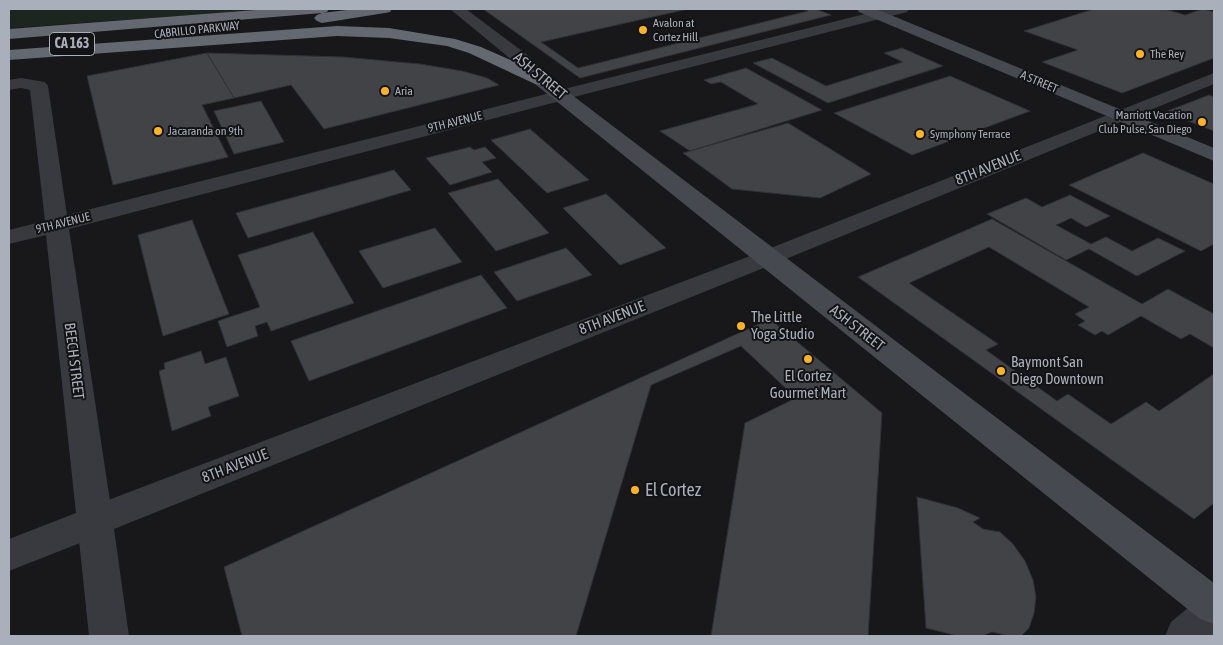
<!DOCTYPE html>
<html>
<head>
<meta charset="utf-8">
<style>
	body { margin:0 }
	#map { position:relative; width:1223px; height:645px; overflow:hidden; background:#18181a; font-family:"Asap Condensed",sans-serif }
	canvas { display:block }
	.frame { position:absolute; inset:0; border:10px solid #a9afbb; pointer-events:none }
</style>
</head>
<body>
<div id="map">
<canvas width="1223" height="645"></canvas>
<div class="frame"></div>
</div>
<script>
const ctx = document.querySelector('canvas').getContext('2d');
ctx.lineJoin = 'round';
function fillPath(path, color) { ctx.fillStyle = color; ctx.fill(path, 'evenodd'); }
const toPath = rows => new Path2D(rows.map(r => 'M' + r).join(''));
function strokePath(path, color, width, dash) { ctx.strokeStyle = color; ctx.lineWidth = width; ctx.lineCap = dash ? 'butt' : 'round'; ctx.setLineDash(dash || []); ctx.stroke(path); }
function write(font, color, halo, rows, align = 'center') {
  ctx.font = font + ' "Asap Condensed",sans-serif'; ctx.lineWidth = 4; ctx.setLineDash([]); ctx.textBaseline = 'middle'; ctx.strokeStyle = halo; ctx.fillStyle = color; for (const [text, x, y, turn = 0] of rows) {
    ctx.save(); ctx.translate(x, y); ctx.rotate((+turn || 0) * Math.PI / 180); ctx.textAlign = isNaN(turn) ? turn : align; if (halo) ctx.strokeText(text, 0, 0); ctx.fillText(text, 0, 0); ctx.restore();
  }
}
fillPath(toPath([
	[9,9,278,9,9,28]
]), '#1d261e');
const building = toPath([
	[483,9,816,9,831,15,580,78,483,9],
	[688,9,804,9,808,11,578,68,541,42,688,9],
	[1094,9,1165,9,1185,15,1203,9,1214,12,1214,58,1122,93,1042,62,1078,50,1024,31,1094,9],
	[902,48,943,66,828,103,753,63,772,58,826,86,903,62,884,53,902,48],
	[207,53,343,57,420,64,462,71,487,78,499,85,324,129,291,85,234,98,207,53],
	[207,53,234,98,202,105,228,157,113,185,87,76,207,53],
	[746,68,822,110,690,151,660,131,758,104,721,82,711,84,704,80,746,68],
	[950,76,1030,111,912,155,834,113,950,76],
	[1209,95,1214,97,1214,131,1165,112,1209,95],
	[261,101,284,142,234,154,214,111,261,101],
	[788,123,871,174,820,198,732,189,683,153,788,123],
	[530,129,589,180,547,193,491,140,530,129],
	[470,147,474,150,485,147,496,158,482,162,492,172,450,185,426,158,470,147],
	[1143,153,1214,184,1214,244,1201,251,1069,185,1143,153],
	[394,170,411,190,248,238,236,213,394,170],
	[498,179,549,233,496,251,448,193,498,179],
	[606,194,666,248,620,265,563,208,606,194],
	[1070,195,1110,216,1086,227,1071,218,1056,225,1091,244,1106,237,1132,251,1158,238,1185,251,1137,276,1089,249,1066,260,987,214,1026,198,1042,207,1070,195],
	[992,219,1142,304,1168,289,1214,314,1214,348,1190,334,1181,339,1141,316,1108,335,1102,331,1095,335,1078,325,1085,321,1075,314,1089,307,989,247,909,283,998,344,986,350,1057,401,1068,394,1111,424,1146,402,1159,411,1214,374,1214,503,1194,519,858,277,992,219],
	[192,220,229,314,163,336,138,235,192,220],
	[435,228,462,262,383,288,359,251,435,228],
	[313,232,354,303,271,331,267,322,255,326,258,336,227,347,218,321,260,307,238,255,313,232],
	[566,248,592,275,517,301,494,272,566,248],
	[481,275,507,308,309,381,291,341,481,275],
	[770,319,882,413,868,636,242,636,224,567,770,319],
	[741,346,796,398,745,423,711,636,576,636,651,385,741,346],
	[201,351,205,364,226,357,239,396,208,407,211,416,172,431,159,371,165,369,164,363,201,351],
	[917,497,958,508,980,518,973,522,983,529,1000,532,1013,544,1025,561,1033,580,1036,597,1034,613,1029,628,1021,636,1009,636,992,632,982,636,958,636,926,628,917,497]
]);
fillPath(building, '#414347');
strokePath(building, '#313136', 1);
fillPath(toPath([
	[21,78,45,82,48,86,67,215,562,90,568,91,571,95,568,99,69,229,113,521,108,532,9,571,9,539,76,513,46,235,9,244,9,230,45,221,30,90,21,88,9,90,9,80,21,78]
]), '#383a3f');
fillPath(toPath([
	[450,9,466,9,530,57,550,80,547,84,541,85,535,84,518,65,450,9],
	[885,9,909,9,907,12,562,100,556,99,553,95,556,91,885,9],
	[1214,73,1214,84,776,263,114,529,129,636,89,636,77,521,82,510,758,253,1214,73],
	[1214,593,1214,636,1165,636,1171,622,1200,598,1214,593]
]), '#383a3f');
fillPath(toPath([
	[857,9,876,9,1214,148,1214,161,859,12,857,9],
	[541,75,547,76,1214,583,1214,624,1200,619,535,84,532,80,535,76,541,75]
]), '#46494f');
fillPath(toPath([
	[269,9,329,9,327,12,322,13,9,39,9,29,269,9],
	[355,9,392,9,390,12,385,13,322,23,317,21,314,18,317,15,322,13,355,9],
	[337,26,389,28,455,39,481,47,547,76,550,80,547,84,541,85,535,84,469,53,447,46,389,38,337,36,9,60,9,50,337,26]
]), '#646871');
for (const [x, y, r, color] of [
	[643,30,5,"#ffb32b"],
	[1140,54,5,"#ffb32b"],
	[385,91,5,"#ffb32b"],
	[1202,122,5,"#ffb32b"],
	[158,131,5,"#ffb32b"],
	[920,134,5,"#ffb32b"],
	[741,326,5,"#ffb32b"],
	[808,359,5,"#ffb32b"],
	[1001,371,5,"#ffb32b"],
	[635,490,5,"#ffb32b"]
]) { const dot = new Path2D(); dot.arc(x, y, r, 0, 2 * Math.PI); ctx.fillStyle = color; ctx.fill(dot); strokePath(dot, '#131315', 2); }
write('12px', '#a9afbb', '#131315', [
	["Avalon at",653,23],
	["Cortez Hill",653,37],
	["The Rey",1150,54],
	["Aria",395,91],
	["Marriott Vacation",1192,115,"right"],
	["Club Pulse, San Diego",1192,129,"right"],
	["Jacaranda on 9th",168,131],
	["Symphony Terrace",930,134]
], 'left');
write('12px', '#a9afbb', '#131315', [
	["CABRILLO PARKWAY",197,30,-6],
	["A STREET",1039,82,23],
	["9TH AVENUE",455,122,-14],
	["9TH AVENUE",63,223,-14]
]);
for (const [x, y, w] of [
	[72,44,45]
]) { const box = new Path2D(); box.roundRect(x - w / 2, y - 11.5, w, 23, 4); ctx.fillStyle = '#131315'; ctx.fill(box); strokePath(box, '#a9afbb', 1); }
write('bold 14px', '#a9afbb', null, [
	["CA 163",72,44]
]);
write('15px', '#a9afbb', '#131315', [
	["ASH STREET",540,76,40],
	["8TH AVENUE",988,168,-22],
	["8TH AVENUE",612,318,-21],
	["ASH STREET",857,328,38],
	["BEECH STREET",74,361,83],
	["8TH AVENUE",235,466,-21]
]);
write('15px', '#a9afbb', '#131315', [
	["The Little",751,317],
	["Yoga Studio",751,334],
	["Baymont San",1011,362],
	["Diego Downtown",1011,379],
	["El Cortez",808,376,"center"],
	["Gourmet Mart",808,393,"center"]
], 'left');
write('18px', '#a9afbb', '#131315', [
	["El Cortez",645,490]
], 'left');
</script>
</body>
</html>
